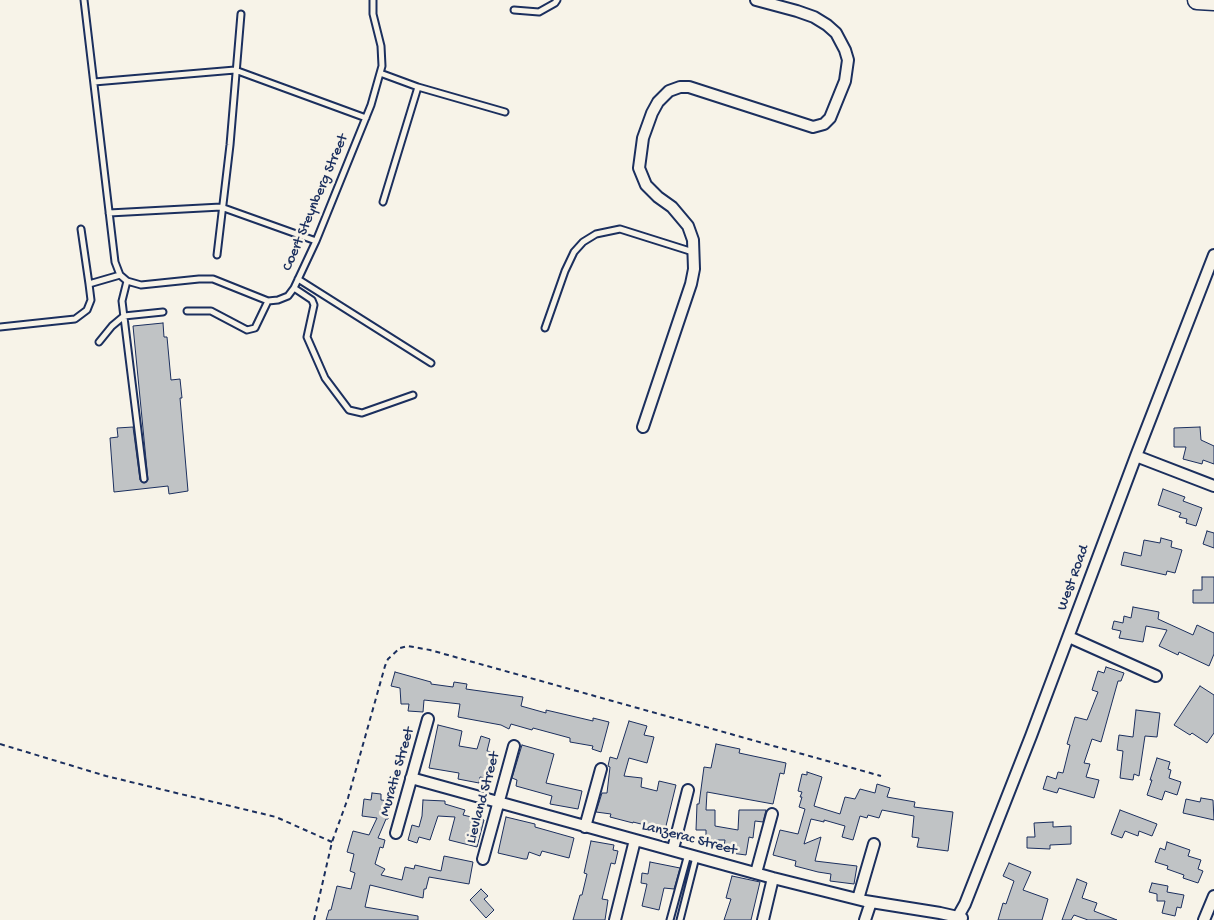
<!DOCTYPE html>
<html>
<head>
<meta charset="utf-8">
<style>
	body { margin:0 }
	canvas { display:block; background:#f7f3e8 }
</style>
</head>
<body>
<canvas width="1214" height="920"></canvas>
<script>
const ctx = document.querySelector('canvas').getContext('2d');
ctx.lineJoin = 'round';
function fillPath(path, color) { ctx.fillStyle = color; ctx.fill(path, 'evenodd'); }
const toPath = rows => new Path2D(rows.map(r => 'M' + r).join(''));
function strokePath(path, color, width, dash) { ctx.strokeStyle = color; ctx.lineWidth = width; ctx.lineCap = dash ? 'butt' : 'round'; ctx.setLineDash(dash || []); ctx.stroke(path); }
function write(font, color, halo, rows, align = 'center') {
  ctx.font = font + ' "Gochi Hand",sans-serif'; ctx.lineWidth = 5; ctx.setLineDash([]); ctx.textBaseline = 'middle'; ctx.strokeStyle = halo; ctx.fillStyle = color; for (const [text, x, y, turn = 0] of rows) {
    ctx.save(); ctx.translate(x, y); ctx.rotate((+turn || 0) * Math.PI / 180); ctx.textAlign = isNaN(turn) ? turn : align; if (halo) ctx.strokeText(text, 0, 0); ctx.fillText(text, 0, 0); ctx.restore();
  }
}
const building = toPath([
	[163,323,164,337,167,337,171,380,180,379,182,398,180,398,188,491,169,494,168,486,114,492,110,438,118,437,117,428,133,427,140,480,144,483,148,480,133,326,163,323],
	[1200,427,1201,440,1214,446,1214,464,1203,460,1202,464,1183,459,1186,447,1174,447,1174,428,1200,427],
	[1163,489,1185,497,1183,501,1202,508,1196,526,1186,523,1187,519,1179,517,1181,513,1158,505,1163,489],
	[1207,531,1214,533,1214,548,1203,544,1207,531],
	[1161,538,1172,541,1171,547,1182,550,1175,573,1167,571,1166,575,1121,565,1124,552,1141,556,1144,540,1160,543,1161,538],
	[1202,577,1214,577,1214,603,1193,603,1193,590,1202,590,1202,577],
	[1133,607,1159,612,1158,619,1193,635,1197,625,1214,633,1214,654,1209,666,1179,652,1178,655,1159,646,1167,630,1146,626,1143,642,1119,638,1121,631,1112,629,1114,621,1123,623,1124,616,1131,618,1133,607],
	[1106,667,1124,673,1121,681,1118,681,1101,742,1092,739,1084,763,1090,764,1086,777,1099,780,1094,798,1059,788,1057,793,1043,789,1047,776,1056,779,1058,772,1063,773,1070,745,1067,744,1075,717,1087,720,1098,692,1092,690,1098,671,1104,673,1106,667],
	[395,672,431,682,431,684,453,687,454,682,467,684,466,689,523,697,521,706,546,713,546,710,593,721,593,718,609,722,601,752,592,749,593,746,570,742,570,738,533,728,532,730,511,724,509,729,501,725,458,717,460,704,424,700,423,712,408,711,409,704,401,704,400,688,391,686,395,672],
	[1200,686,1214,695,1214,733,1207,743,1192,733,1190,735,1174,725,1200,686],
	[1136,710,1160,713,1157,737,1145,736,1139,776,1134,774,1133,780,1120,778,1123,751,1117,750,1119,735,1133,737,1136,710],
	[629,721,647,726,644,735,654,737,647,763,629,758,624,776,642,778,641,787,657,791,659,781,676,785,665,830,633,822,633,823,610,817,611,814,596,812,602,793,607,793,610,767,608,766,610,757,617,759,629,721],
	[438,725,462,731,459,746,477,749,481,736,490,739,487,751,496,753,491,779,480,777,479,783,458,779,459,773,429,768,438,725],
	[716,744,740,749,739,753,786,763,784,774,780,773,773,804,707,792,706,810,715,810,715,826,738,830,739,810,766,810,763,822,755,821,753,838,749,837,746,855,731,853,732,848,724,846,725,840,706,840,706,830,696,830,697,804,699,804,704,767,711,768,716,744],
	[522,745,554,754,546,783,582,791,578,809,550,804,552,796,516,786,517,780,512,778,522,745],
	[1157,758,1170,762,1168,769,1171,770,1169,778,1181,782,1177,795,1165,791,1162,800,1147,795,1152,780,1150,780,1157,758],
	[807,772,822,777,814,806,840,814,845,797,855,799,860,789,875,793,877,784,890,788,887,797,915,802,914,807,953,812,948,851,917,847,919,838,912,837,914,816,882,810,879,818,868,815,867,818,860,816,853,840,842,837,845,826,824,820,824,822,811,819,804,844,821,837,815,861,857,866,854,884,830,881,831,874,818,872,795,866,796,861,773,855,780,830,798,834,805,809,799,807,802,797,800,797,802,792,798,791,802,774,807,775,807,772],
	[372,793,381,794,381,800,390,801,388,819,386,819,378,838,385,840,383,848,380,847,375,864,385,869,381,875,402,880,405,867,414,869,415,865,441,871,444,856,473,862,469,884,429,877,426,889,424,889,423,898,370,885,365,907,418,916,418,920,326,920,329,910,331,910,337,886,351,889,355,873,350,871,354,854,347,852,353,831,369,835,377,818,362,816,364,799,371,800,372,793],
	[1201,798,1213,800,1214,820,1183,813,1186,799,1200,802,1201,798],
	[423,800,445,801,445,804,465,810,463,815,484,820,477,847,449,840,455,817,438,816,430,840,419,837,417,843,408,840,412,825,419,827,422,816,423,800],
	[1120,810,1157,824,1152,836,1139,831,1138,836,1125,831,1122,838,1111,834,1120,810],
	[506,817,535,824,535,827,574,838,569,858,542,851,540,856,529,852,527,859,524,859,498,853,506,817],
	[1053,822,1053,827,1071,826,1071,844,1050,845,1050,849,1027,848,1027,837,1035,837,1034,823,1053,822],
	[591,841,614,845,613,850,618,851,615,864,611,863,602,899,608,900,605,920,573,920,580,895,582,895,587,874,584,873,591,841],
	[1167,842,1190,850,1188,856,1201,860,1198,869,1203,871,1198,883,1183,878,1184,875,1167,869,1168,866,1155,862,1160,848,1165,850,1167,842],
	[650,862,680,868,674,889,664,888,659,910,642,906,647,884,641,883,642,873,648,874,650,862],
	[1009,863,1031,872,1023,890,1048,899,1042,920,998,920,1003,903,1006,904,1014,881,1003,876,1009,863],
	[732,876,760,882,751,920,724,920,731,899,726,898,732,876],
	[1077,879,1087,883,1082,898,1097,903,1094,911,1117,920,1088,920,1074,915,1071,920,1062,920,1077,879],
	[1152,883,1168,886,1167,892,1184,895,1181,908,1177,907,1175,916,1162,913,1165,901,1157,901,1157,894,1149,892,1152,883],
	[481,889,488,896,484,899,494,910,486,918,470,900,481,889]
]);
fillPath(building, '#c0c3c5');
strokePath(building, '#1b2f5e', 1);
const lane = toPath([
	[84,0,115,262,120,275,127,281,141,285,199,279,213,279,268,301,278,300,288,296,294,288,316,241,371,105,382,66,381,46,373,14,373,0],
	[514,10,539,12,555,3,557,0],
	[380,73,418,87,505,112],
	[94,82,235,70,366,118],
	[383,202,418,87],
	[109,213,221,207,316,241],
	[81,229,89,284],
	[217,255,230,145,241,14],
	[298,279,431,363],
	[127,281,122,301,144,479],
	[294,288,312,300,314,305,307,337,325,378,349,410,362,413,413,395],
	[187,311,211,311,247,330,255,328,268,301],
	[0,327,75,319,87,310,91,300,89,284,120,275],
	[545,328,565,271,574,252,583,242,596,234,620,229,693,252],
	[99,342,112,326,124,316,163,312],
	[670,920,688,854],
	[680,920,696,857]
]);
const street = toPath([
	[643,427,691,284,694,269,693,240,688,226,672,207,658,197,646,185,639,168,643,138,652,113,658,102,669,91,680,87,689,87,813,127,824,124,830,118,845,81,848,60,845,50,836,33,827,25,814,17,797,11,756,0],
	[1136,456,1214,486],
	[1069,637,1156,676],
	[411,778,773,878,865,901,940,913,962,918],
	[585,827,601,769],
	[396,833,428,719],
	[673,849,688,790],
	[483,859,514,746],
	[756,873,772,814],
	[858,899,874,844],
	[615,920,635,840],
	[763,920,773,878],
	[865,920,871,902],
	[956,920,965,904,1031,736,1136,456,1214,255],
	[1204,920,1214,896]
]);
const highway = toPath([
	[1197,0,1214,1]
]);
strokePath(lane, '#1b2f5e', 9);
strokePath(street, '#1b2f5e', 14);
strokePath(highway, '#1b2f5e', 21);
strokePath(toPath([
	[0,744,106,776,276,817,332,842],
	[314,920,332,842,348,798,385,666,388,659,400,648,408,646,430,650,881,776]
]), '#1b2f5e', 2, [5, 4]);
strokePath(lane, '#f7f3e8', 5);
strokePath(street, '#f7f3e8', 10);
strokePath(highway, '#f7f3e8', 18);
write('15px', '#1b2f5e', '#f7f3e8', [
	["Coert Steynberg Street",316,203,-67],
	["West Road",1074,578,-70],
	["Muratie Street",398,772,-74],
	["Lievland Street",484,798,-75],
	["Lanzerac Street",689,839,15]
]);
</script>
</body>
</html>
